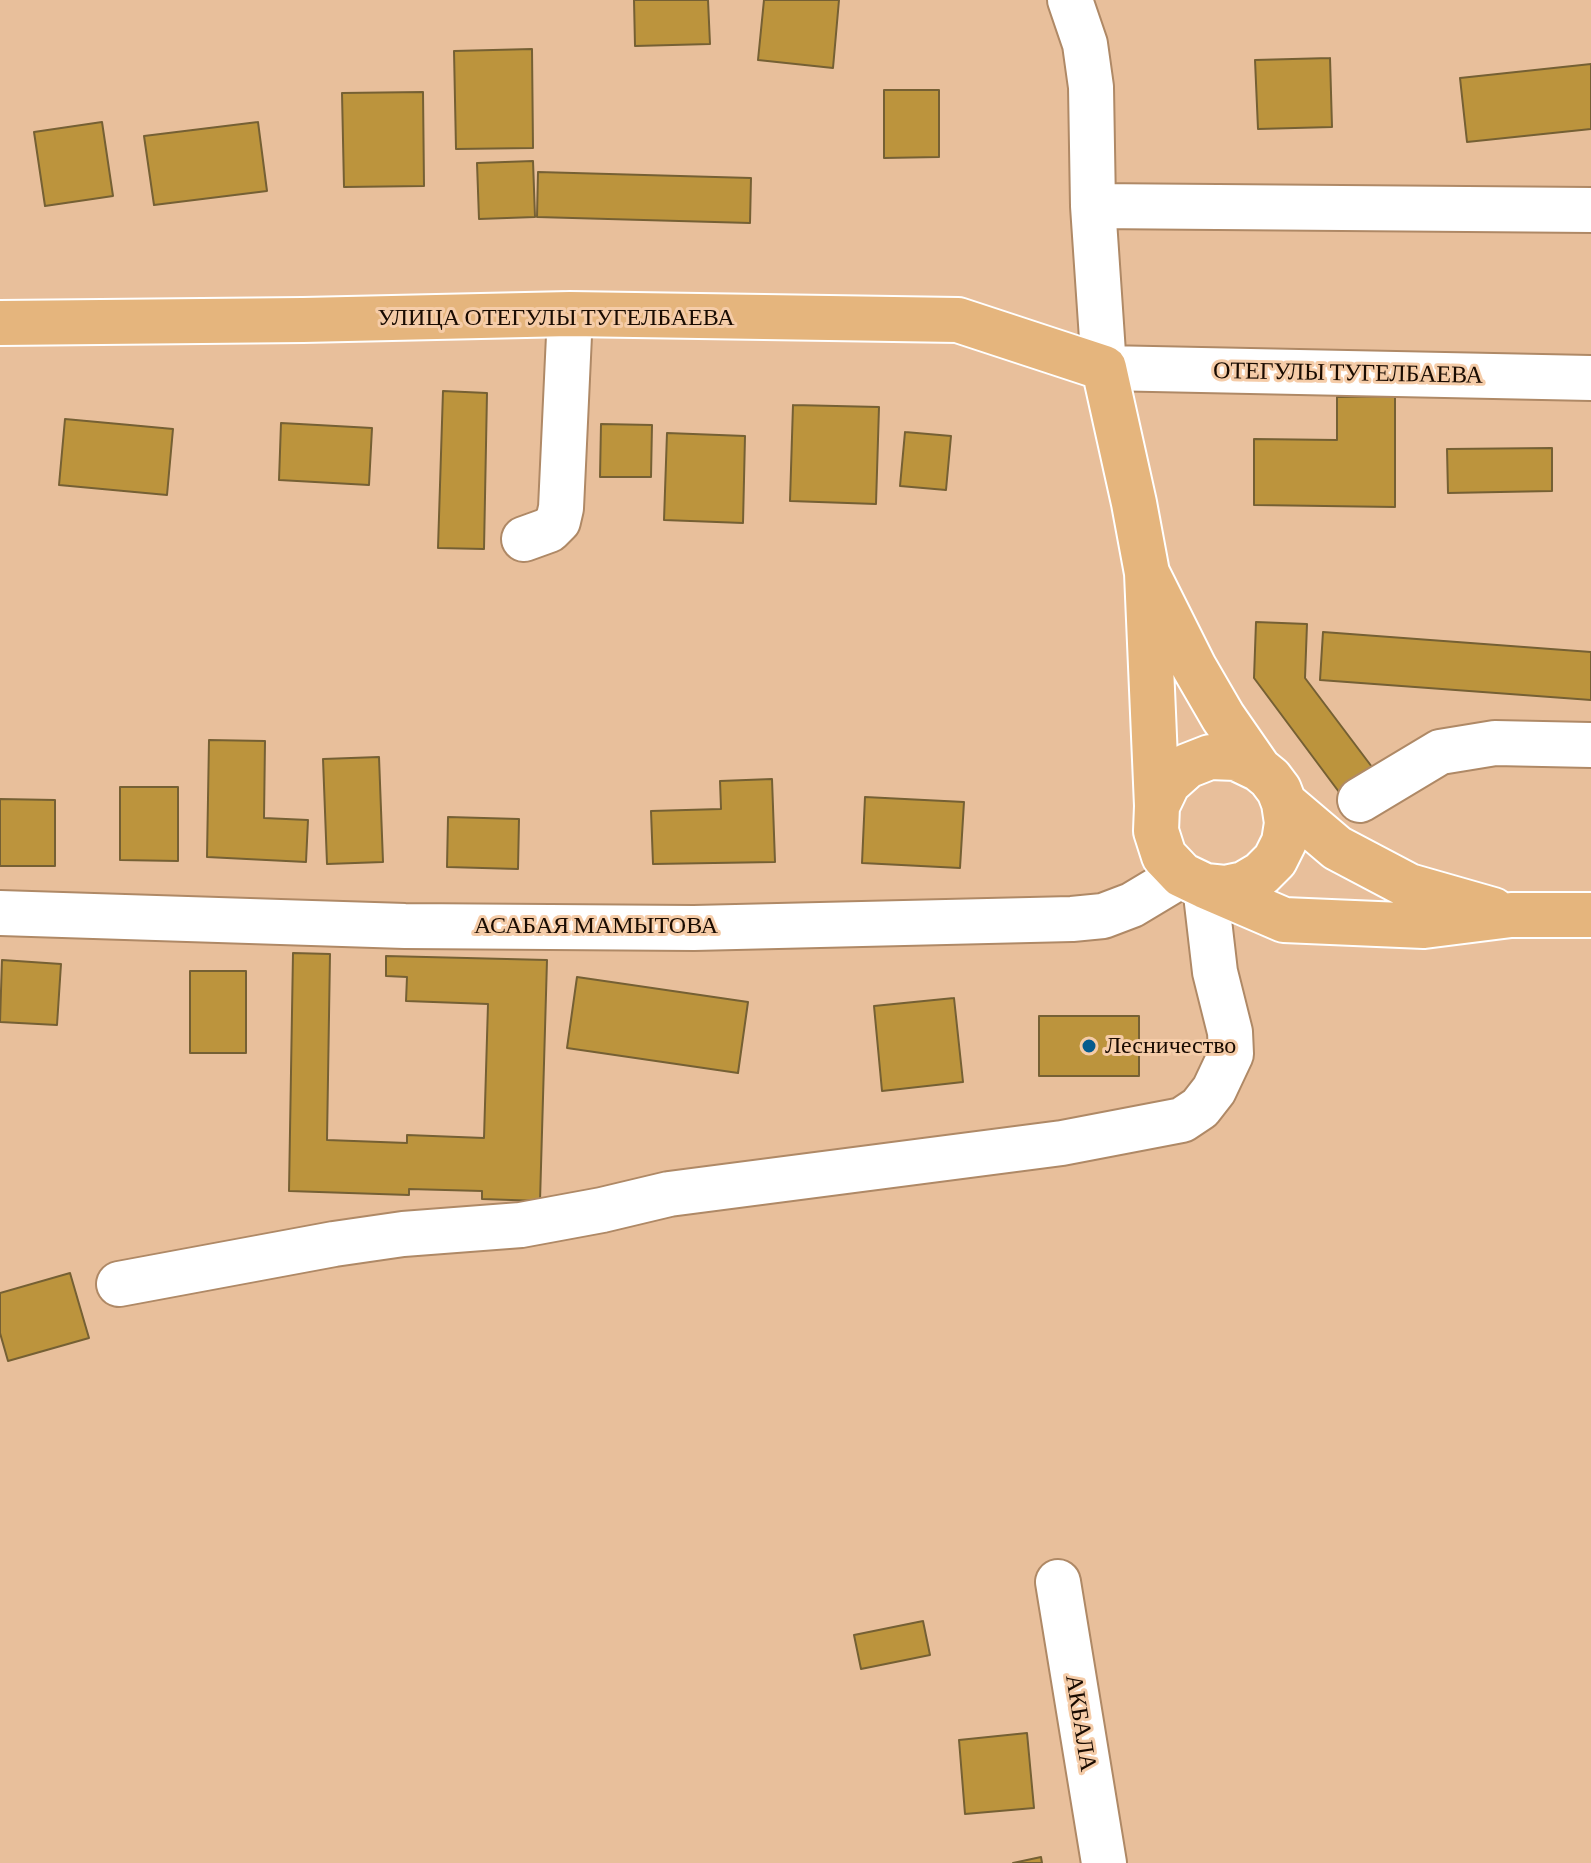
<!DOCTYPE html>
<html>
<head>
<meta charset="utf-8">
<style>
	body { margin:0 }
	canvas { display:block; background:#e8bf9b }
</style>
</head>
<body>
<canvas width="1591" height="1863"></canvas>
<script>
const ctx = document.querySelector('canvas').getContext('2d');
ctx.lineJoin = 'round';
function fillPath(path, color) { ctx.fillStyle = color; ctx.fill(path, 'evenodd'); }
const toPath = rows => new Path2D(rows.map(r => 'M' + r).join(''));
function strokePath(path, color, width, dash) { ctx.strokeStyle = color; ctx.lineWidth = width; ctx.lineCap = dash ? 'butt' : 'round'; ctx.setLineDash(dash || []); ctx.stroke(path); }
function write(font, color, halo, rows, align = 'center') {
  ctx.font = font + ' "Crimson Pro",serif'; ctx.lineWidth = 6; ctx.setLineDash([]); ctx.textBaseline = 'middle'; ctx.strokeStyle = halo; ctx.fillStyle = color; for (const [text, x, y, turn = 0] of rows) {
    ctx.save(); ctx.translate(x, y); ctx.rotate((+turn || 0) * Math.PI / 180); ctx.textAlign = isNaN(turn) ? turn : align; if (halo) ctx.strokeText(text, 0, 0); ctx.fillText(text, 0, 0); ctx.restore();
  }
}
const building = toPath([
	[634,0,708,0,710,44,635,46,634,0],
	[764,0,839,0,833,68,758,60,764,0],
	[532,49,533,148,456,149,454,51,532,49],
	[1330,58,1332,127,1258,129,1255,60,1330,58],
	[1591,64,1591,129,1467,142,1460,78,1591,64],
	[884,90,939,90,939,157,884,158,884,90],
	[423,92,424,186,344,187,342,93,423,92],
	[102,122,113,196,45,206,34,132,102,122],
	[258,122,267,191,154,205,144,136,258,122],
	[533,161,535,217,479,219,477,163,533,161],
	[538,172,751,178,750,223,537,217,538,172],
	[443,391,487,393,484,549,438,548,443,391],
	[1395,396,1395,507,1254,505,1254,439,1337,440,1337,397,1395,396],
	[793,405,879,407,876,504,790,501,793,405],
	[65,419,173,429,167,495,59,485,65,419],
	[281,423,372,428,369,485,279,480,281,423],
	[601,424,652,425,651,477,600,477,601,424],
	[905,432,951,436,946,490,900,486,905,432],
	[667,433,745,436,743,523,664,520,667,433],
	[1552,448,1552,491,1448,493,1447,449,1552,448],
	[1256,622,1307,624,1305,678,1372,767,1339,792,1254,678,1256,622],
	[1323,632,1591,652,1591,700,1320,680,1323,632],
	[209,740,265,741,264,818,308,820,306,862,207,857,209,740],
	[379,757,383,862,327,864,323,759,379,757],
	[772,779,775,862,653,864,651,811,721,809,720,781,772,779],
	[120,787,178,787,178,861,120,860,120,787],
	[865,797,964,802,960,868,862,863,865,797],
	[0,799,55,800,55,866,0,866,0,799],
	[448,817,519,819,518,869,447,867,448,817],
	[293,953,330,954,327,1140,407,1143,407,1135,484,1138,488,1004,406,1001,407,977,386,976,386,956,547,960,540,1201,482,1199,482,1191,409,1189,409,1195,289,1191,293,953],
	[2,960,61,964,57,1025,0,1022,2,960],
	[190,971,246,971,246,1053,190,1053,190,971],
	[577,977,748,1002,738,1073,567,1048,577,977],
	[954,998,963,1082,882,1091,874,1006,954,998],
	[1039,1016,1139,1016,1139,1076,1039,1076,1039,1016],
	[70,1273,89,1338,8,1361,0,1333,0,1293,70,1273],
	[923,1621,930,1655,861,1669,854,1635,923,1621],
	[1027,1733,1034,1808,965,1814,959,1740,1027,1733],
	[1041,1857,1042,1863,1013,1863,1041,1857]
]);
fillPath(building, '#bc943d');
strokePath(building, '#756034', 2);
const minor = toPath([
	[1070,0,1085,44,1091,87,1093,206,1104,368,1591,378],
	[1093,206,1591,210],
	[524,539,549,530,558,521,561,508,570,314],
	[1360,800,1440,752,1495,743,1591,745],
	[0,913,405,926,694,928,1072,919,1103,916,1132,905,1182,875],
	[119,1284,334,1244,403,1234,521,1225,602,1210,669,1194,1062,1143,1182,1120,1200,1108,1214,1090,1231,1054,1230,1032,1215,972,1205,886],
	[1058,1582,1104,1863]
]);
const major = toPath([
	[0,323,303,320,570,314,958,320,1104,368,1134,503,1147,573,1157,806,1156,831,1164,856,1182,875,1205,886,1225,888,1244,884,1261,874,1275,860,1284,842,1287,823,1284,803,1279,790,1270,778,1259,769,1223,717,1194,667,1147,573],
	[1284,803,1337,848,1409,886,1493,910],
	[1157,806,1168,783,1187,766,1210,757,1236,758,1259,769],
	[1205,886,1284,920,1424,926,1511,915,1591,915]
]);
strokePath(minor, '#af8966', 48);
strokePath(major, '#fff', 48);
strokePath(minor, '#fff', 44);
strokePath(major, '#e5b57d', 44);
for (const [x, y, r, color] of [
	[1089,1046,8,"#055b8d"]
]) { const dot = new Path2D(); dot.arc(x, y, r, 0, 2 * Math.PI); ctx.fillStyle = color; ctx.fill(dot); strokePath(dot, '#f5cca8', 3); }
write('24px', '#190b01', '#f5cca8', [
	["УЛИЦА ОТЕГУЛЫ ТУГЕЛБАЕВА",556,318],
	["ОТЕГУЛЫ ТУГЕЛБАЕВА",1348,373,1],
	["АСАБАЯ МАМЫТОВА",596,926],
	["АКБАЛА",1081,1723,81]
]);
write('24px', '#190b01', '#f5cca8', [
	["Лесничество",1105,1046]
], 'left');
</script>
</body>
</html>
